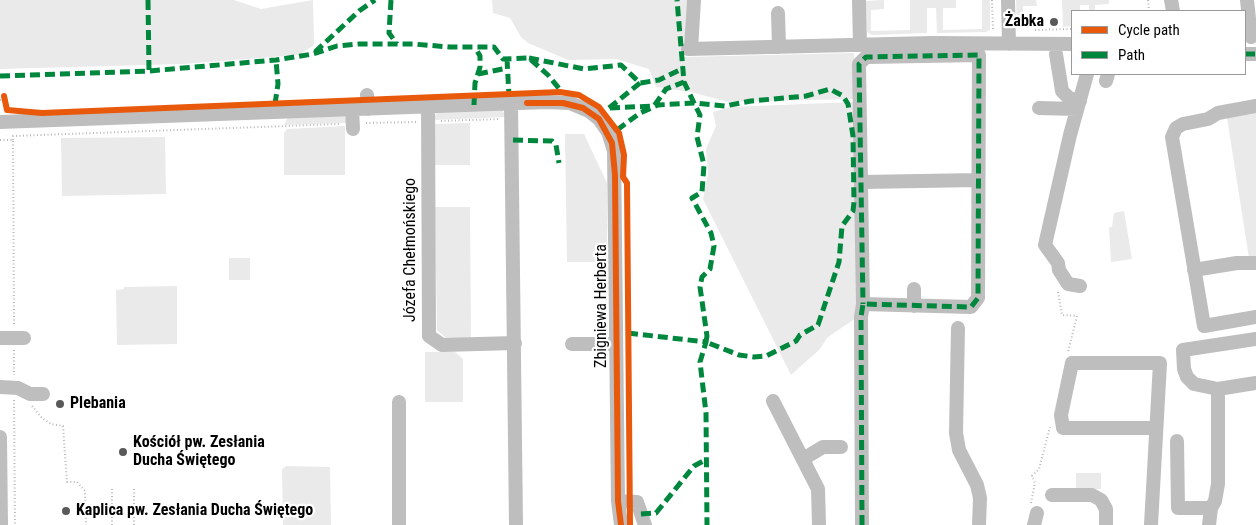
<!DOCTYPE html>
<html>
<head>
<meta charset="utf-8">
<style>
	body { margin:0 }
	#map { position:relative; width:1256px; height:525px; overflow:hidden; background:#fff; font-family:"Roboto Condensed",sans-serif }
	canvas { display:block }
	.legend { position:absolute; left:1071px; top:10px; width:175px; height:65px; box-sizing:border-box; background:#fff; border:1px solid #999; margin:0; padding:6px 9px; list-style:none; font-size:15px; color:#000 }
	.legend li { display:flex; align-items:center; gap:10px; height:25px }
	.legend b { width:25px; border:1px solid #999 }
</style>
</head>
<body>
<div id="map">
<canvas width="1256" height="525"></canvas>
<ul class="legend">
<li><b style="height:6px;background:#e8590c"></b>Cycle path</li>
<li><b style="height:6px;background:#00873e"></b>Path</li>
</ul>
</div>
<script>
const ctx = document.querySelector('canvas').getContext('2d');
ctx.lineJoin = 'round';
function fillPath(path, color) { ctx.fillStyle = color; ctx.fill(path, 'evenodd'); }
const toPath = rows => new Path2D(rows.map(r => 'M' + r).join(''));
function strokePath(path, color, width, dash) { ctx.strokeStyle = color; ctx.lineWidth = width; ctx.lineCap = dash ? 'butt' : 'round'; ctx.setLineDash(dash || []); ctx.stroke(path); }
function write(font, color, halo, rows, align = 'center') {
  ctx.font = font + ' "Roboto Condensed",sans-serif'; ctx.lineWidth = 4.5; ctx.setLineDash([]); ctx.textBaseline = 'middle'; ctx.strokeStyle = halo; ctx.fillStyle = color; for (const [text, x, y, turn = 0] of rows) {
    ctx.save(); ctx.translate(x, y); ctx.rotate((+turn || 0) * Math.PI / 180); ctx.textAlign = isNaN(turn) ? turn : align; if (halo) ctx.strokeText(text, 0, 0); ctx.fillText(text, 0, 0); ctx.restore();
  }
}
fillPath(toPath([
	[0,0,234,0,261,9,313,0,314,45,299,55,182,64,0,69],
	[492,0,687,0,684,57,854,53,859,306,856,318,828,337,819,350,791,375,703,199,708,174,706,149,716,126,713,112,731,107,853,102,853,99,728,102,691,92,656,87,649,69,616,59,568,60,528,43,521,37,510,18,493,13],
	[884,0,884,9,871,10,871,31,910,30,910,0,956,0,956,8,943,8,943,30,982,29,982,0,990,0,990,30,986,32,937,33,936,8,927,8,927,33,872,35,867,32,866,1],
	[1016,0,1036,0,1037,6,1023,6,1024,28,1017,28],
	[1062,0,1109,0,1109,4,1095,5,1095,11,1089,11,1089,5,1080,5,1080,11,1072,11,1072,26,1063,27],
	[502,110,507,117,433,120,437,112],
	[1256,112,1256,256,1249,258,1227,118],
	[344,116,348,123,284,125,288,117],
	[470,123,470,165,435,165,434,124],
	[345,126,345,175,284,175,284,133,287,129],
	[565,134,584,134,607,183,607,262,567,262],
	[165,137,166,194,62,196,61,138],
	[435,207,470,207,471,338,446,338,437,330],
	[1124,211,1132,259,1111,262,1109,227,1112,227,1114,213],
	[229,258,250,258,250,280,229,280],
	[177,286,177,344,117,345,116,290,124,289,124,287],
	[425,352,455,352,463,359,463,402,425,402],
	[286,466,330,467,331,525,283,525,282,469],
	[1076,473,1101,473,1101,489,1076,489]
]), '#eaeaea');
strokePath(toPath([
	[992,0,993,30],
	[1148,0,1149,11],
	[1035,30,1072,29],
	[0,100,4,99],
	[441,121,499,119],
	[366,123,416,122],
	[0,140,13,140,14,325],
	[13,140,13,136,341,124],
	[1058,292,1062,315,1077,316,1068,352],
	[14,350,14,375],
	[14,400,15,525],
	[32,406,42,418,51,424,63,426,67,482,77,482,85,491,86,525],
	[112,489,112,525],
	[134,489,134,525],
	[1031,503,1035,483,1032,476,1039,469,1050,427]
]), '#b8b8b8', 2, [1, 2.5]);
strokePath(toPath([
	[859,0,860,45],
	[1008,0,1009,44],
	[1171,0,1173,11],
	[1247,0,1251,37],
	[778,13,779,47],
	[688,49,932,43,1072,44],
	[691,49,694,0],
	[1056,54,1062,91,1069,98,1080,101],
	[1245,54,1256,54],
	[1106,81,1108,74],
	[367,95,368,109],
	[511,103,516,525],
	[428,106,429,336,442,345,515,343],
	[1256,106,1218,113,1208,119,1183,124,1176,128,1172,137,1204,326,1256,317],
	[1039,108,1077,109],
	[352,109,353,129],
	[0,122,547,102,570,103,589,111,599,119,608,132,614,151,618,501,621,525],
	[862,182,978,180],
	[1194,270,1237,263,1256,263],
	[1080,286,1068,284,1059,270,1058,263,1045,245,1070,135,1087,74],
	[914,289,914,306],
	[958,328,956,433,959,450,977,485,980,498,979,525],
	[0,338,24,338],
	[572,344,616,344],
	[0,387,18,388,30,394,43,394],
	[1218,389,1194,384,1187,377,1184,369,1183,350,1256,339],
	[773,401,818,489,819,525],
	[399,402,399,525],
	[0,437,1,525],
	[1177,441,1178,508,1211,508],
	[803,459,823,447,841,447],
	[1052,495,1092,495,1101,500,1106,509,1106,525],
	[618,501,637,502,645,525],
	[862,525,861,317,863,304,971,307,978,298,979,55,866,57,859,64,863,304],
	[1034,525,1037,513],
	[1151,525,1160,363,1072,363,1061,415,1063,428,1156,428],
	[1209,525,1211,508,1215,501,1218,484,1218,389,1256,383]
]), '#bebebe', 14);
strokePath(toPath([
	[148,0,149,71],
	[391,0,389,33,397,44],
	[315,52,359,11,375,0],
	[1245,54,1256,54],
	[529,58,584,69,621,65,640,83,659,80,684,68],
	[507,59,509,96],
	[478,74,507,68],
	[0,76,149,71,276,60,313,54,337,46,359,44,413,44,450,47,494,47,503,59,529,58,548,75,562,92],
	[275,104,278,84,276,60],
	[474,105,475,83,480,67,480,56,475,47],
	[609,108,640,83],
	[610,108,654,106,666,89,684,82],
	[617,130,640,113,658,105,694,103,725,106,751,101,806,96,830,89,843,96,848,104,853,136,854,202,853,211,842,226,839,262,818,325,800,335,796,341,766,356,754,357,739,355,706,342,707,336,700,287,702,277,710,269,714,246,711,233,692,198,702,192,704,165,697,137,700,115,694,103,684,82,677,0],
	[513,140,552,141,556,145,559,163],
	[628,333,706,342,700,362,706,413,707,525],
	[641,514,656,513,694,466,705,460],
	[862,525,861,317,863,304,971,307,978,298,979,55,866,57,859,64,863,304]
]), '#00873e', 5, [10, 5]);
strokePath(toPath([
	[4,96,7,110,42,113,560,92,579,95,599,107,619,133,624,155,623,177,627,183,630,525],
	[527,103,563,103,583,108,599,119,612,143,615,175,618,501,621,525]
]), '#e8590c', 6);
for (const [x, y, r, color] of [
	[1054,22,5,"#595959"],
	[60,404,5,"#595959"],
	[123,452,5,"#595959"],
	[66,511,5,"#595959"]
]) { const dot = new Path2D(); dot.arc(x, y, r, 0, 2 * Math.PI); ctx.fillStyle = color; ctx.fill(dot); strokePath(dot, '#fff', 2); }
write('bold 16px', '#000', '#fff', [
	["Żabka",1044,22,"right"],
	["Plebania",70,404],
	["Kościół pw. Zesłania",133,443],
	["Ducha Świętego",133,461],
	["Kaplica pw. Zesłania Ducha Świętego",76,511]
], 'left');
write('16px', '#000', '#fff', [
	["Józefa Chełmońskiego",411,250,-90],
	["Zbigniewa Herberta",602,306,-90]
]);
</script>
</body>
</html>
